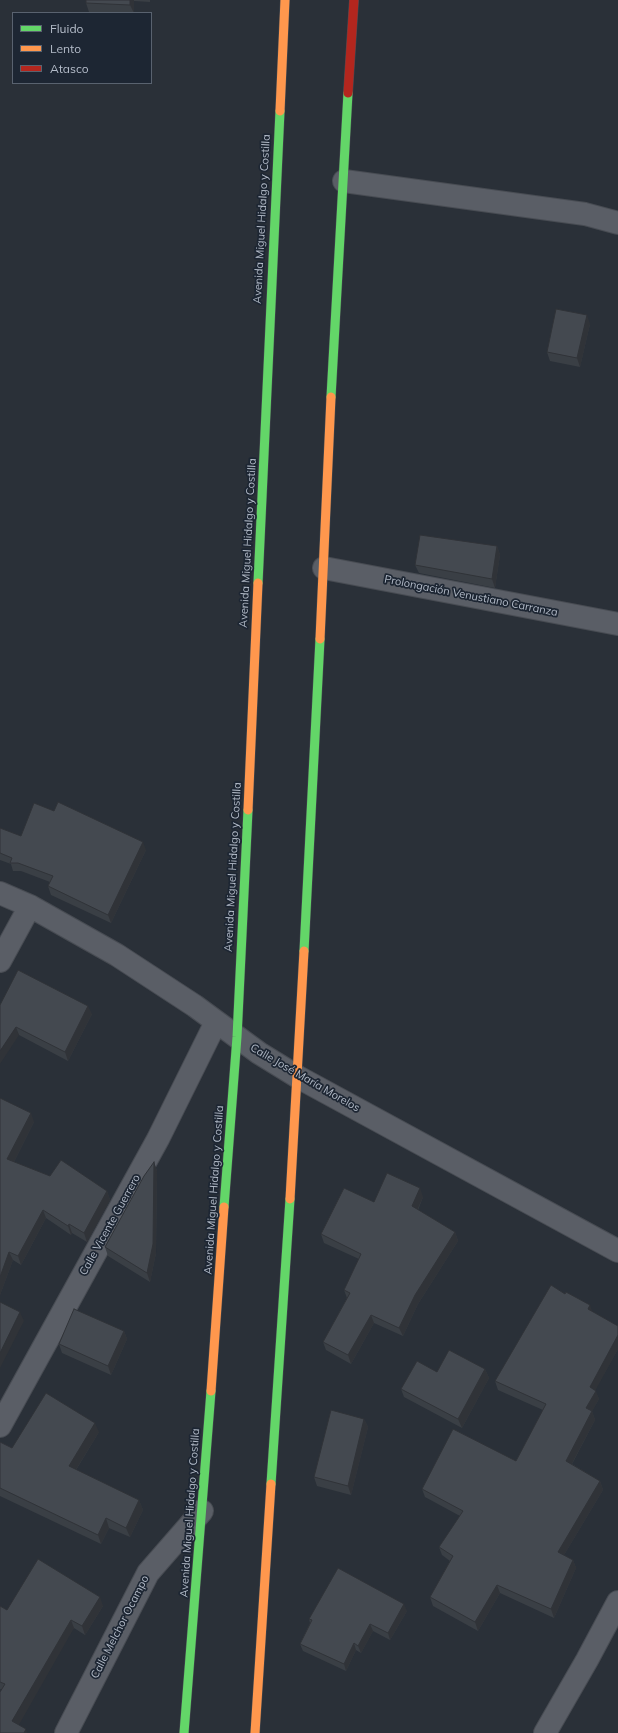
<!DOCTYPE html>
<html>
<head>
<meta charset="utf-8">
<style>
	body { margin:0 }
	#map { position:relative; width:618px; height:1733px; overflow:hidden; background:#2a3038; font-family:Mulish,sans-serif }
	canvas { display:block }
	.legend { position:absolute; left:12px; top:12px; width:140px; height:72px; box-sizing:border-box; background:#1d2633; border:1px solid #59626f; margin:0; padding:5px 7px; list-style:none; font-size:12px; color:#b4bcc9 }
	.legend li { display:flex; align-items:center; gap:8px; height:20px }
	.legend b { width:20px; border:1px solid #59626f }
</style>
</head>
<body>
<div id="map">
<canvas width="618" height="1733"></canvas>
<ul class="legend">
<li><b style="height:5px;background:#63d668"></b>Fluido</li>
<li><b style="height:5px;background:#ff974d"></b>Lento</li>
<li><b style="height:5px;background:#b3261e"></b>Atasco</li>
</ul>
</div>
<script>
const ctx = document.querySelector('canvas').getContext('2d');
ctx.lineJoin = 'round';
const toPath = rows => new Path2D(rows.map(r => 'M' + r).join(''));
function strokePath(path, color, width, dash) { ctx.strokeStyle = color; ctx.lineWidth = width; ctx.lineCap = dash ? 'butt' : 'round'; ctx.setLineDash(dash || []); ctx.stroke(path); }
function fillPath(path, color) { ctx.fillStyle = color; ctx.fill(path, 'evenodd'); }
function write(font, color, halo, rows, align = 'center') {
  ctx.font = font + ' Mulish,sans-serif'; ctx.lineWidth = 3.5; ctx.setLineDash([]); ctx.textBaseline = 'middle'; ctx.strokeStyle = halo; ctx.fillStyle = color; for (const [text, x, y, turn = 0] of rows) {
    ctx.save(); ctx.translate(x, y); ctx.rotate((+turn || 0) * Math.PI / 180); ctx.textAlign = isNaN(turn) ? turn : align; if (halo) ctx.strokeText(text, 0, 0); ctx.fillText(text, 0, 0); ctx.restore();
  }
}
const street = toPath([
	[344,181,585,214,618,223],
	[324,568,618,624],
	[0,893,30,906,117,955,195,1006,259,1053,298,1077,618,1251],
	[0,961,30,906],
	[0,1426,158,1139,216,1022],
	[66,1733,148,1573,202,1511],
	[545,1733,587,1660,618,1602]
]);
const fast = toPath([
	[331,397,348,93],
	[258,583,280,111],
	[304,951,320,639],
	[224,1207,237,1037,248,810],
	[271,1484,290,1199],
	[184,1733,211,1391]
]);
const slow = toPath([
	[280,111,285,0],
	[320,639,331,397],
	[248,810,258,583],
	[290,1199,304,951],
	[211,1391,224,1207],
	[255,1733,271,1484]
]);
const jam = toPath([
	[348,93,354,0]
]);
strokePath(street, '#484c53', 24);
strokePath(fast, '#484c53', 10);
strokePath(slow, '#484c53', 10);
strokePath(jam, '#484c53', 10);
strokePath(street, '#5a5e66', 22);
strokePath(fast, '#63d668', 9);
strokePath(slow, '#ff974d', 9);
strokePath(jam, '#b3261e', 9);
fillPath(toPath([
	[86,0,150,0,150,2,134,1,134,13,89,12,86,3],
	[590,324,580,367,550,361,547,352],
	[497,546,500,555,495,588,419,573,415,565],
	[0,828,21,836,146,850,111,923,51,895,48,886,50,882,21,871,13,871,11,864,0,860],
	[0,1005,92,1014,68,1061,19,1035],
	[0,1098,34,1122,14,1162,50,1176,107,1191,110,1200,87,1242,72,1233,71,1235,46,1218,21,1265,13,1260,0,1295],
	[154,1162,157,1171,156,1253,150,1282,108,1256,105,1247],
	[423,1197,418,1210,455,1232,458,1241,418,1304,403,1336,374,1323,351,1364,326,1350,323,1342,347,1298,344,1290,359,1259,324,1243,321,1234,374,1202],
	[593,1312,618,1326,618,1349,595,1390,599,1399,592,1411,595,1420,572,1464,600,1481,603,1490,564,1555,573,1560,576,1568,554,1618,500,1593,478,1631,433,1606,430,1597,450,1561,442,1555,439,1547,460,1516,425,1497,422,1489,516,1461,543,1410,498,1390,495,1381],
	[124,1331,127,1339,111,1375,62,1353,59,1344],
	[485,1369,489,1378,462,1428,404,1397,401,1389,437,1372],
	[364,1419,368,1427,351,1495,317,1486,314,1477],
	[99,1432,76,1470,139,1500,143,1510,130,1537,109,1528,101,1544,0,1496,0,1442,12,1448],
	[0,1606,7,1610,103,1606,85,1635,74,1628,0,1733,2,1690,0,1689],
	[407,1611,390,1640,373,1631,361,1653,356,1650,346,1671,303,1651,300,1644,310,1623,309,1619]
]), '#3a3f45');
fillPath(toPath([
	[130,0,134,0,134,13,130,5],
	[587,315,590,324,580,367,577,358],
	[497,546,500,555,495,588,492,579],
	[143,842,146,850,111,923,108,915],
	[88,1006,92,1014,68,1061,65,1052],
	[16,1027,19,1035,0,1064,0,1051],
	[31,1113,34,1122,11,1168,7,1159],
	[154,1162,157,1171,156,1253,150,1282,147,1273],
	[420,1188,423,1197,415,1215,412,1206],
	[107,1191,110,1200,87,1242,84,1233],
	[43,1210,46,1218,21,1265,18,1256],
	[69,1224,72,1233,71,1235,68,1226],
	[455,1232,458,1241,418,1304,403,1336,399,1328,415,1295],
	[9,1252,13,1260,0,1295,0,1277],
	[590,1305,593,1314,588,1309],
	[20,1312,24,1321,0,1368,0,1353],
	[371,1315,374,1323,351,1364,348,1355],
	[124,1331,127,1339,111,1375,108,1366],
	[618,1335,618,1349,593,1395,590,1387],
	[485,1369,489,1378,462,1428,458,1419],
	[596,1391,599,1399,589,1417,586,1408],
	[592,1411,595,1420,569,1469,566,1461],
	[364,1419,368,1427,351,1495,348,1486],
	[95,1423,99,1432,72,1476,69,1466],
	[600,1481,603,1490,561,1560,558,1552],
	[139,1500,143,1510,130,1537,126,1528],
	[106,1518,109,1528,101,1544,98,1535],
	[573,1560,576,1568,554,1618,551,1609],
	[497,1585,500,1593,478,1631,475,1622],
	[100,1597,103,1606,85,1635,82,1626],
	[404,1604,407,1611,390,1640,388,1633],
	[71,1620,74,1628,16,1730,12,1721],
	[370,1624,373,1631,361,1653,358,1646],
	[354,1643,356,1650,346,1671,344,1664],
	[26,1729,27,1733,24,1733]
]), '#303338');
const building = toPath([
	[86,0,130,0,130,5,86,3,86,0],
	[556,309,587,315,577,358,547,352,556,309],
	[420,535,497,546,492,579,415,565,420,535],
	[58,802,143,842,108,915,48,886,53,876,18,863,10,863,12,858,0,853,0,828,21,836,34,803,54,811,58,802],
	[18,970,88,1006,65,1052,16,1027,0,1051,0,1005,18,970],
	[0,1098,31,1113,7,1159,50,1176,61,1160,107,1191,84,1233,69,1224,68,1226,43,1210,18,1256,9,1252,0,1277,0,1098],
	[154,1162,153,1244,147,1273,105,1247,144,1176,154,1162],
	[387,1173,420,1188,412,1206,455,1232,415,1295,399,1328,371,1315,348,1355,323,1342,350,1293,344,1290,361,1254,321,1234,344,1188,374,1202,387,1173],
	[551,1285,565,1294,566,1292,590,1305,588,1309,618,1326,618,1335,590,1387,596,1391,586,1408,592,1411,566,1461,600,1481,558,1552,573,1560,551,1609,497,1585,475,1622,430,1597,453,1556,439,1547,463,1511,422,1489,453,1429,516,1461,546,1404,495,1381,551,1285],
	[0,1302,20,1312,0,1353,0,1302],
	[74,1309,124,1331,108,1366,59,1344,74,1309],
	[449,1350,485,1369,458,1419,401,1389,417,1361,437,1372,449,1350],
	[46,1393,95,1423,69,1466,139,1500,126,1528,106,1518,98,1535,0,1488,0,1442,12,1448,46,1393],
	[331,1410,364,1419,348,1486,314,1477,331,1410],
	[38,1559,100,1597,82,1626,71,1620,12,1721,26,1729,24,1733,0,1733,0,1692,5,1684,0,1682,0,1606,7,1610,38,1559],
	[338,1568,404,1604,388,1633,370,1624,358,1646,354,1643,344,1664,300,1644,312,1620,309,1619,338,1568]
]);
fillPath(building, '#444950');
strokePath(building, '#303338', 1);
write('11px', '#b4bcc9', '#1d2633', [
	["Avenida Miguel Hidalgo y Costilla",262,219,-87],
	["Avenida Miguel Hidalgo y Costilla",248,543,-87],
	["Prolongación Venustiano Carranza",471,596,11],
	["Avenida Miguel Hidalgo y Costilla",233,867,-87],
	["Calle José María Morelos",305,1078,30],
	["Avenida Miguel Hidalgo y Costilla",214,1190,-86],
	["Calle Vicente Guerrero",110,1225,-61],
	["Avenida Miguel Hidalgo y Costilla",190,1513,-86],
	["Calle Melchor Ocampo",120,1627,-63]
]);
</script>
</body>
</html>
